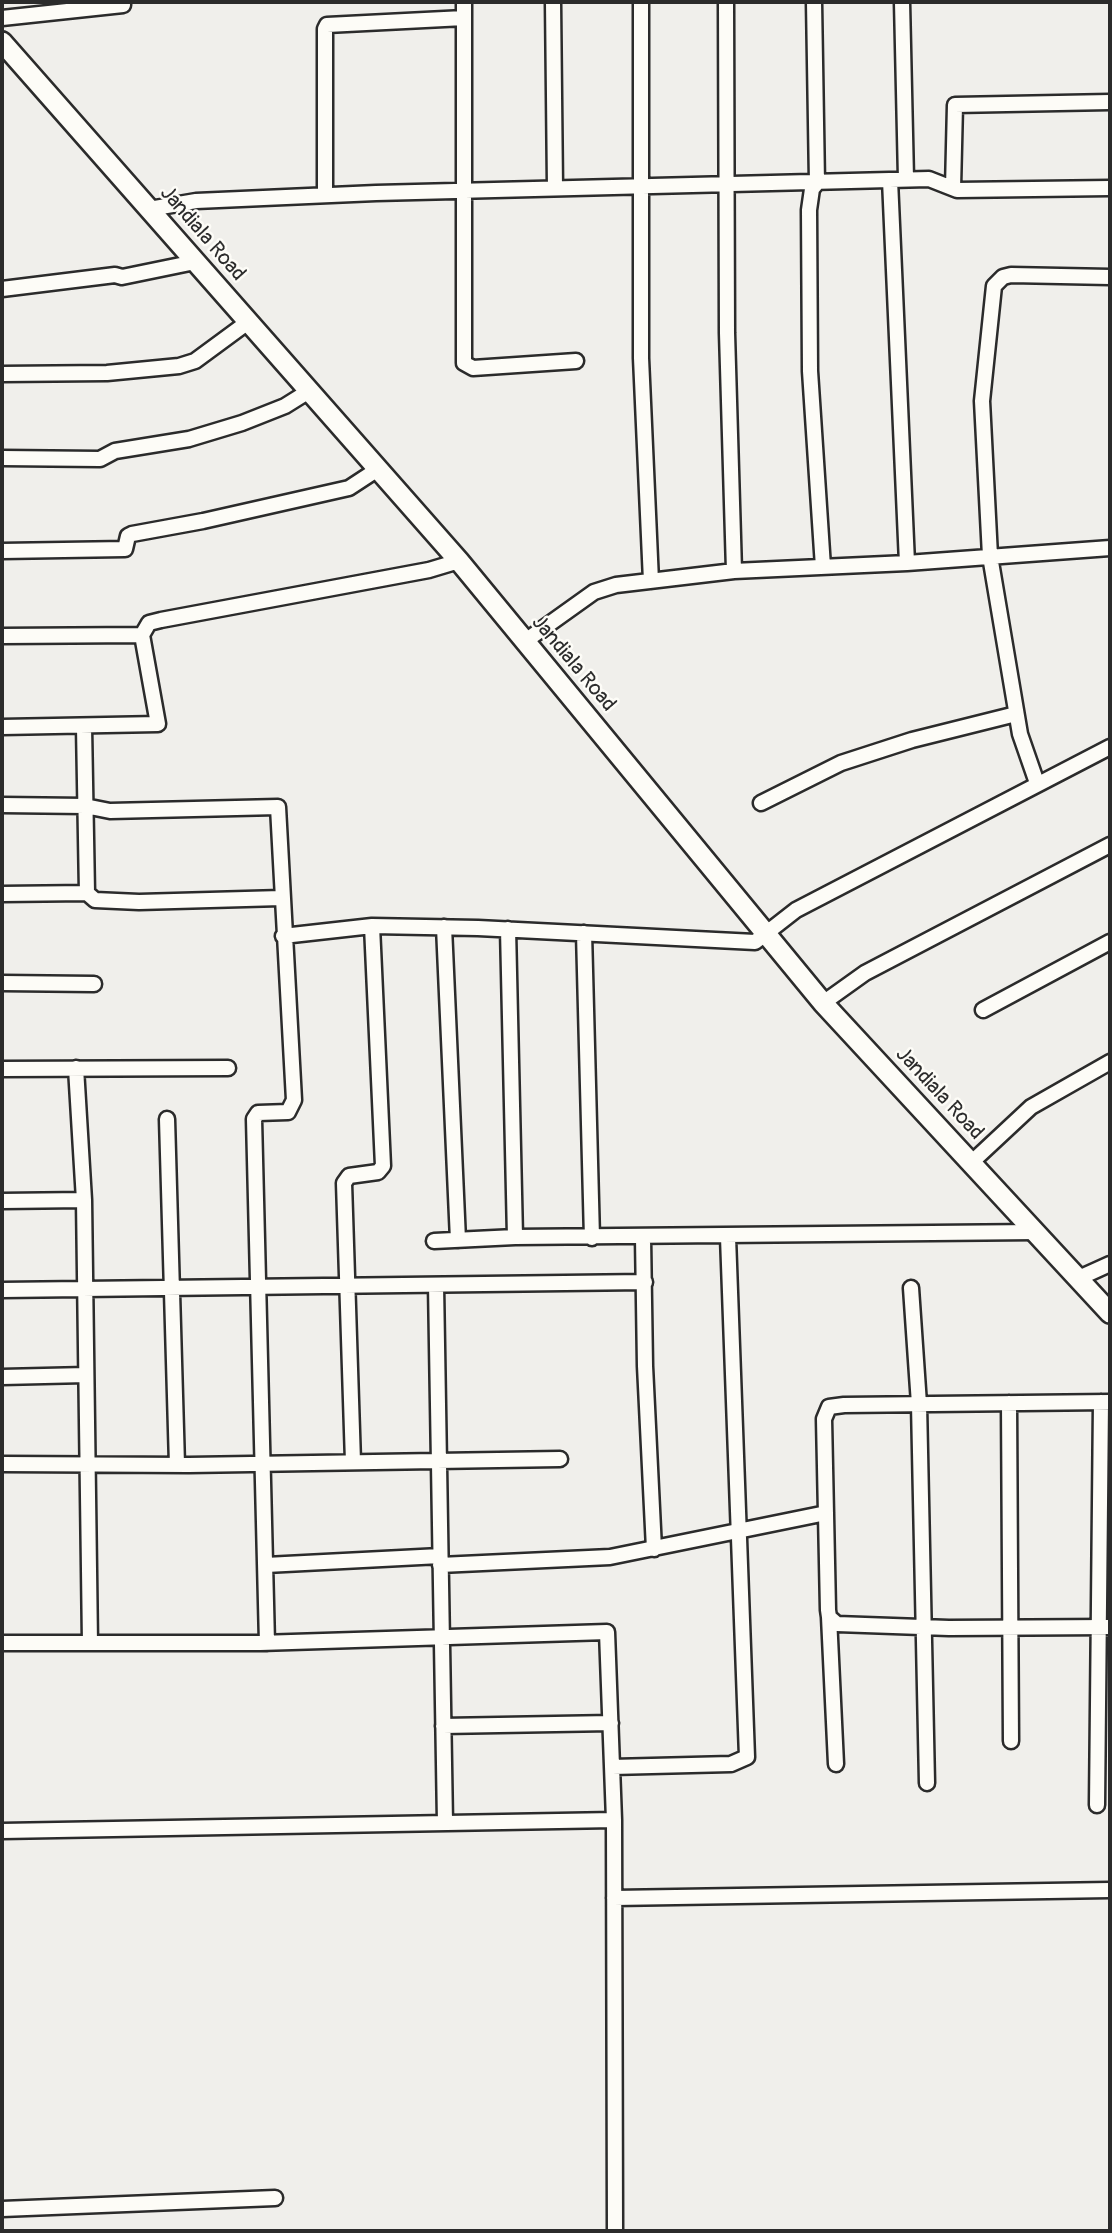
<!DOCTYPE html>
<html>
<head>
<meta charset="utf-8">
<style>
	body { margin:0 }
	#map { position:relative; width:1112px; height:2233px; overflow:hidden; background:#f0efeb; font-family:Pangolin,sans-serif }
	canvas { display:block }
	.frame { position:absolute; inset:0; border:4px solid #2b2b2b; pointer-events:none }
</style>
</head>
<body>
<div id="map">
<canvas width="1112" height="2233"></canvas>
<div class="frame"></div>
</div>
<script>
const ctx = document.querySelector('canvas').getContext('2d');
ctx.lineJoin = 'round';
const toPath = rows => new Path2D(rows.map(r => 'M' + r).join(''));
function strokePath(path, color, width, dash) { ctx.strokeStyle = color; ctx.lineWidth = width; ctx.lineCap = dash ? 'butt' : 'round'; ctx.setLineDash(dash || []); ctx.stroke(path); }
function write(font, color, halo, rows, align = 'center') {
  ctx.font = font + ' Pangolin,sans-serif'; ctx.lineWidth = 5; ctx.setLineDash([]); ctx.textBaseline = 'middle'; ctx.strokeStyle = halo; ctx.fillStyle = color; for (const [text, x, y, turn = 0] of rows) {
    ctx.save(); ctx.translate(x, y); ctx.rotate((+turn || 0) * Math.PI / 180); ctx.textAlign = isNaN(turn) ? turn : align; if (halo) ctx.strokeText(text, 0, 0); ctx.fillText(text, 0, 0); ctx.restore();
  }
}
const street = toPath([
	[464,2,464,363,473,368,576,361],
	[553,2,555,188],
	[641,2,641,358,651,581],
	[726,2,727,333,734,571],
	[814,2,817,183,812,189,809,210,810,371,823,567],
	[902,2,906,179],
	[2,18,123,5],
	[890,180,907,563],
	[953,188,955,105,1110,102],
	[325,195,325,29,327,25,464,18],
	[149,209,196,201,376,193,929,179,957,190,1110,188],
	[2,289,115,275,122,277,195,262],
	[2,374,107,373,179,366,195,361,248,322],
	[2,458,100,459,115,451,189,439,242,423,285,406,309,391],
	[2,551,125,549,128,536,132,534,203,521,349,488,378,469],
	[2,636,142,635,149,623,161,620,429,570,459,561],
	[524,642,594,592,616,585,734,571,907,563,1110,548],
	[2,727,158,724,142,635],
	[84,727,87,893],
	[1037,783,1020,734,990,556,982,401,994,286,1003,277,1011,275,1110,277],
	[761,803,841,763,912,740,1016,714],
	[2,805,85,806,110,811,278,807,294,1100,288,1112,258,1113,254,1119,267,1643],
	[2,894,87,893,95,900,139,902,281,898],
	[444,927,458,1240],
	[508,929,515,1237],
	[584,933,592,1238],
	[283,936,372,926,478,928,755,942,796,910,1110,747],
	[2,983,94,984],
	[823,1003,865,973,1110,845],
	[983,1010,1110,942],
	[76,1068,84,1200,90,1643],
	[2,1069,228,1068],
	[167,1119,177,1465],
	[972,1162,1031,1107,1110,1062],
	[2,1201,84,1200],
	[643,1238,645,1366,654,1549],
	[434,1241,515,1237,1036,1232],
	[1079,1278,1110,1264],
	[436,1285,445,1823],
	[911,1288,919,1404,927,1783],
	[2,1290,645,1282],
	[2,1377,86,1375],
	[1110,1402,844,1405,829,1407,824,1419,828,1610,829,1617,837,1624,949,1628,1110,1627],
	[1009,1403,1011,1741],
	[353,1462,344,1183,349,1176,378,1172,383,1166,372,926],
	[2,1464,189,1465,560,1459],
	[266,1565,440,1556],
	[440,1565,610,1557,826,1513],
	[829,1617,836,1764],
	[2,1643,260,1643,607,1632,614,1820,615,2231],
	[443,1726,611,1723],
	[612,1767,731,1764,747,1757,728,1237],
	[1097,1805,1101,1402],
	[2,1831,614,1820],
	[614,1898,1110,1890],
	[2,2209,275,2198]
]);
const secondary = toPath([
	[2,42,459,561,823,1003,1110,1313]
]);
strokePath(street, '#2b2b2b', 19);
strokePath(secondary, '#2b2b2b', 24);
strokePath(street, '#fdfcf7', 14);
strokePath(secondary, '#fdfcf7', 19);
write('21px', '#2b2b2b', '#fdfcf7', [
	["Jandiala Road",202,234,49],
	["Jandiala Road",573,664,50],
	["Jandiala Road",939,1094,47]
]);
</script>
</body>
</html>
